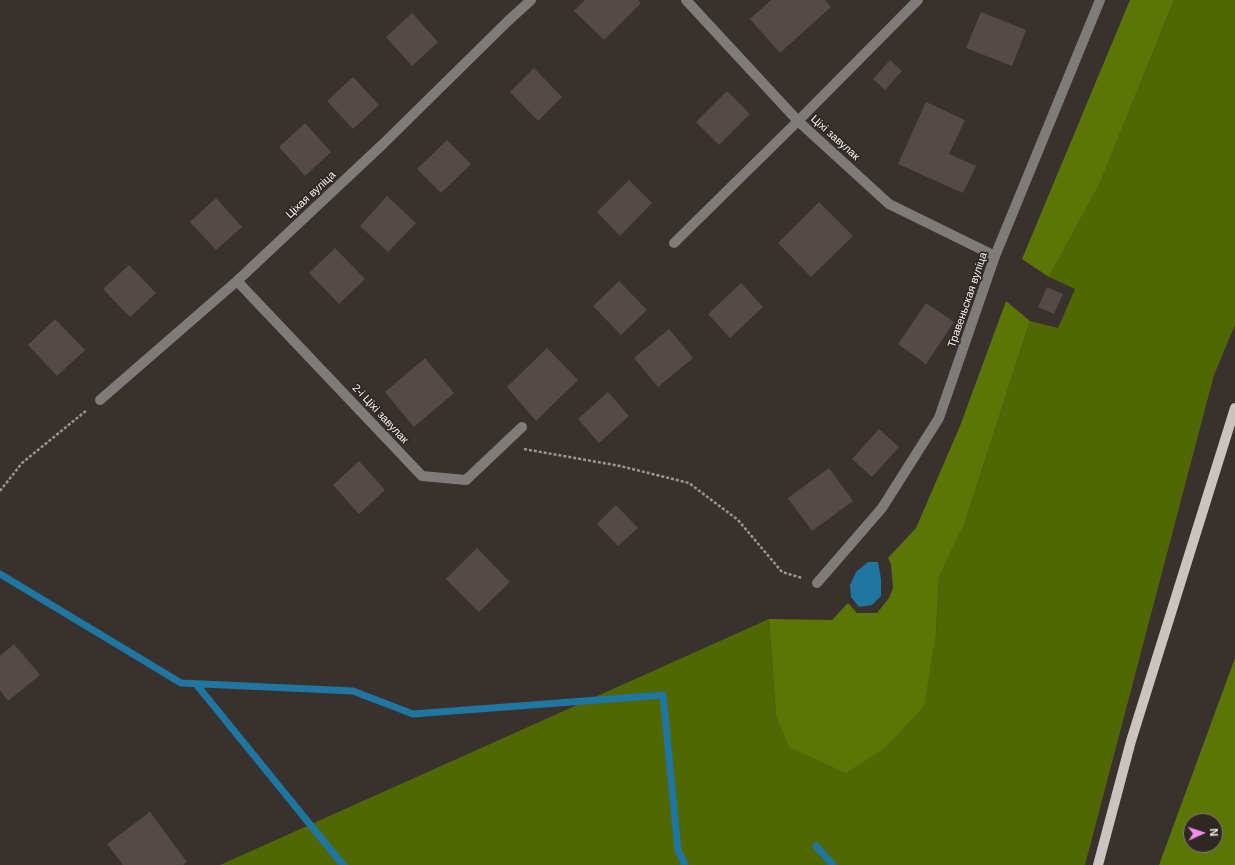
<!DOCTYPE html>
<html>
<head>
<meta charset="utf-8">
<style>
	body { margin:0 }
	#map { position:relative; width:1235px; height:865px; overflow:hidden; background:#39312d; font-family:Arial,sans-serif }
	canvas { display:block }
	.north { position:absolute; left:1183px; top:813px; width:40px; height:40px; box-sizing:border-box; background:#2f2724; border:1px solid #7f7876; border-radius:50%; rotate:87deg; font-size:11px; font-weight:700; line-height:16px; text-align:center; color:#f8f2f0 }
	.north::after { content:''; display:block; margin:auto; width:14px; height:18px; background:#f489f0; clip-path:polygon(50% 0,100% 100%,50% 72%,0 100%) }
</style>
</head>
<body>
<div id="map">
<canvas width="1235" height="865"></canvas>
<div class="north">N</div>
</div>
<script>
const ctx = document.querySelector('canvas').getContext('2d');
ctx.lineJoin = 'round';
function fillPath(path, color) { ctx.fillStyle = color; ctx.fill(path, 'evenodd'); }
const toPath = rows => new Path2D(rows.map(r => 'M' + r).join(''));
function strokePath(path, color, width, dash) { ctx.strokeStyle = color; ctx.lineWidth = width; ctx.lineCap = dash ? 'butt' : 'round'; ctx.setLineDash(dash || []); ctx.stroke(path); }
function write(font, color, halo, rows, align = 'center') {
  ctx.font = font + ' Arial,sans-serif'; ctx.lineWidth = 3.5; ctx.setLineDash([]); ctx.textBaseline = 'middle'; ctx.strokeStyle = halo; ctx.fillStyle = color; for (const [text, x, y, turn = 0] of rows) {
    ctx.save(); ctx.translate(x, y); ctx.rotate((+turn || 0) * Math.PI / 180); ctx.textAlign = isNaN(turn) ? turn : align; if (halo) ctx.strokeText(text, 0, 0); ctx.fillText(text, 0, 0); ctx.restore();
  }
}
fillPath(toPath([
	[1174,0,1235,0,1235,325,1214,375,1085,865,220,865,769,619,776,716,936,632,939,577,964,525,1030,321,1058,328,1075,289,1049,277,1100,183]
]), '#506704');
fillPath(toPath([
	[1130,0,1174,0,1100,183,1049,277,1022,259],
	[1006,301,1030,321,964,525,939,577,936,632,924,706,886,747,846,773,789,747,776,716,769,619,832,620,848,603,857,613,877,613,889,598,893,588,891,564,888,558,916,528,960,426],
	[1235,658,1235,865,1159,865],
	[1191,821,1215,821,1215,845,1191,845]
]), '#5c7605');
fillPath(toPath([
	[868,562,878,562,881,579,881,596,872,605,859,607,851,597,850,585,856,572]
]), '#1f76a0');
strokePath(toPath([
	[0,574,181,683,353,691,413,714,663,695,678,850,685,865],
	[196,684,343,865],
	[816,846,833,865]
]), '#1f76a0', 7);
fillPath(toPath([
	[585,0,638,0,641,3,604,40,574,11],
	[771,0,825,0,831,7,780,53,750,19],
	[981,12,1026,30,1012,66,966,48],
	[412,13,438,42,412,66,386,37],
	[890,60,902,71,885,90,873,79],
	[534,68,562,97,538,121,510,92],
	[353,77,379,105,353,129,327,101],
	[727,91,750,114,719,145,696,122],
	[926,102,965,120,949,154,976,166,963,193,898,164],
	[305,123,331,152,305,176,279,147],
	[447,140,471,164,441,193,417,169],
	[629,180,652,203,620,236,597,212],
	[387,196,416,223,388,252,360,226],
	[216,198,242,227,216,250,190,222],
	[819,202,853,236,811,277,778,243],
	[335,248,365,279,339,304,309,273],
	[129,265,156,293,130,317,103,289],
	[619,281,647,310,621,335,593,306],
	[741,283,763,307,730,338,708,314],
	[1047,287,1063,294,1054,314,1038,307],
	[926,303,954,322,926,364,898,344],
	[55,319,85,350,57,376,28,345],
	[669,329,693,358,658,387,634,358],
	[547,348,578,380,536,421,507,387],
	[425,358,454,393,414,427,385,392],
	[608,392,629,416,599,443,578,419],
	[879,429,899,447,872,477,852,459],
	[359,461,385,490,359,514,333,485],
	[829,468,853,501,812,531,788,498],
	[616,505,638,528,618,546,597,524],
	[477,548,510,582,479,612,446,579],
	[14,644,40,675,8,701,0,690,0,656],
	[150,812,187,862,183,865,123,865,107,844]
]), '#544b47');
strokePath(toPath([
	[524,449,620,466,689,483,738,520,782,572,802,578],
	[0,491,22,463,87,410]
]), '#9c9592', 2.5, [3, 2]);
strokePath(toPath([
	[686,0,798,121,889,204,995,256],
	[674,243,798,121,918,0],
	[237,281,422,476,466,480,522,427],
	[100,400,237,281,383,144,508,21,531,0],
	[817,583,882,508,939,418,995,256,1100,0]
]), '#7f7b79', 10);
strokePath(toPath([
	[1098,865,1131,741,1235,408]
]), '#cbc3be', 10);
write('11px', '#f8f2f0', '#2f2724', [
	["Ціхі завулак",835,138,42],
	["Ціхая вуліца",311,195,-43],
	["Травеньская вуліца",968,300,-71],
	["2-і Ціхі завулак",380,414,47]
]);
</script>
</body>
</html>
